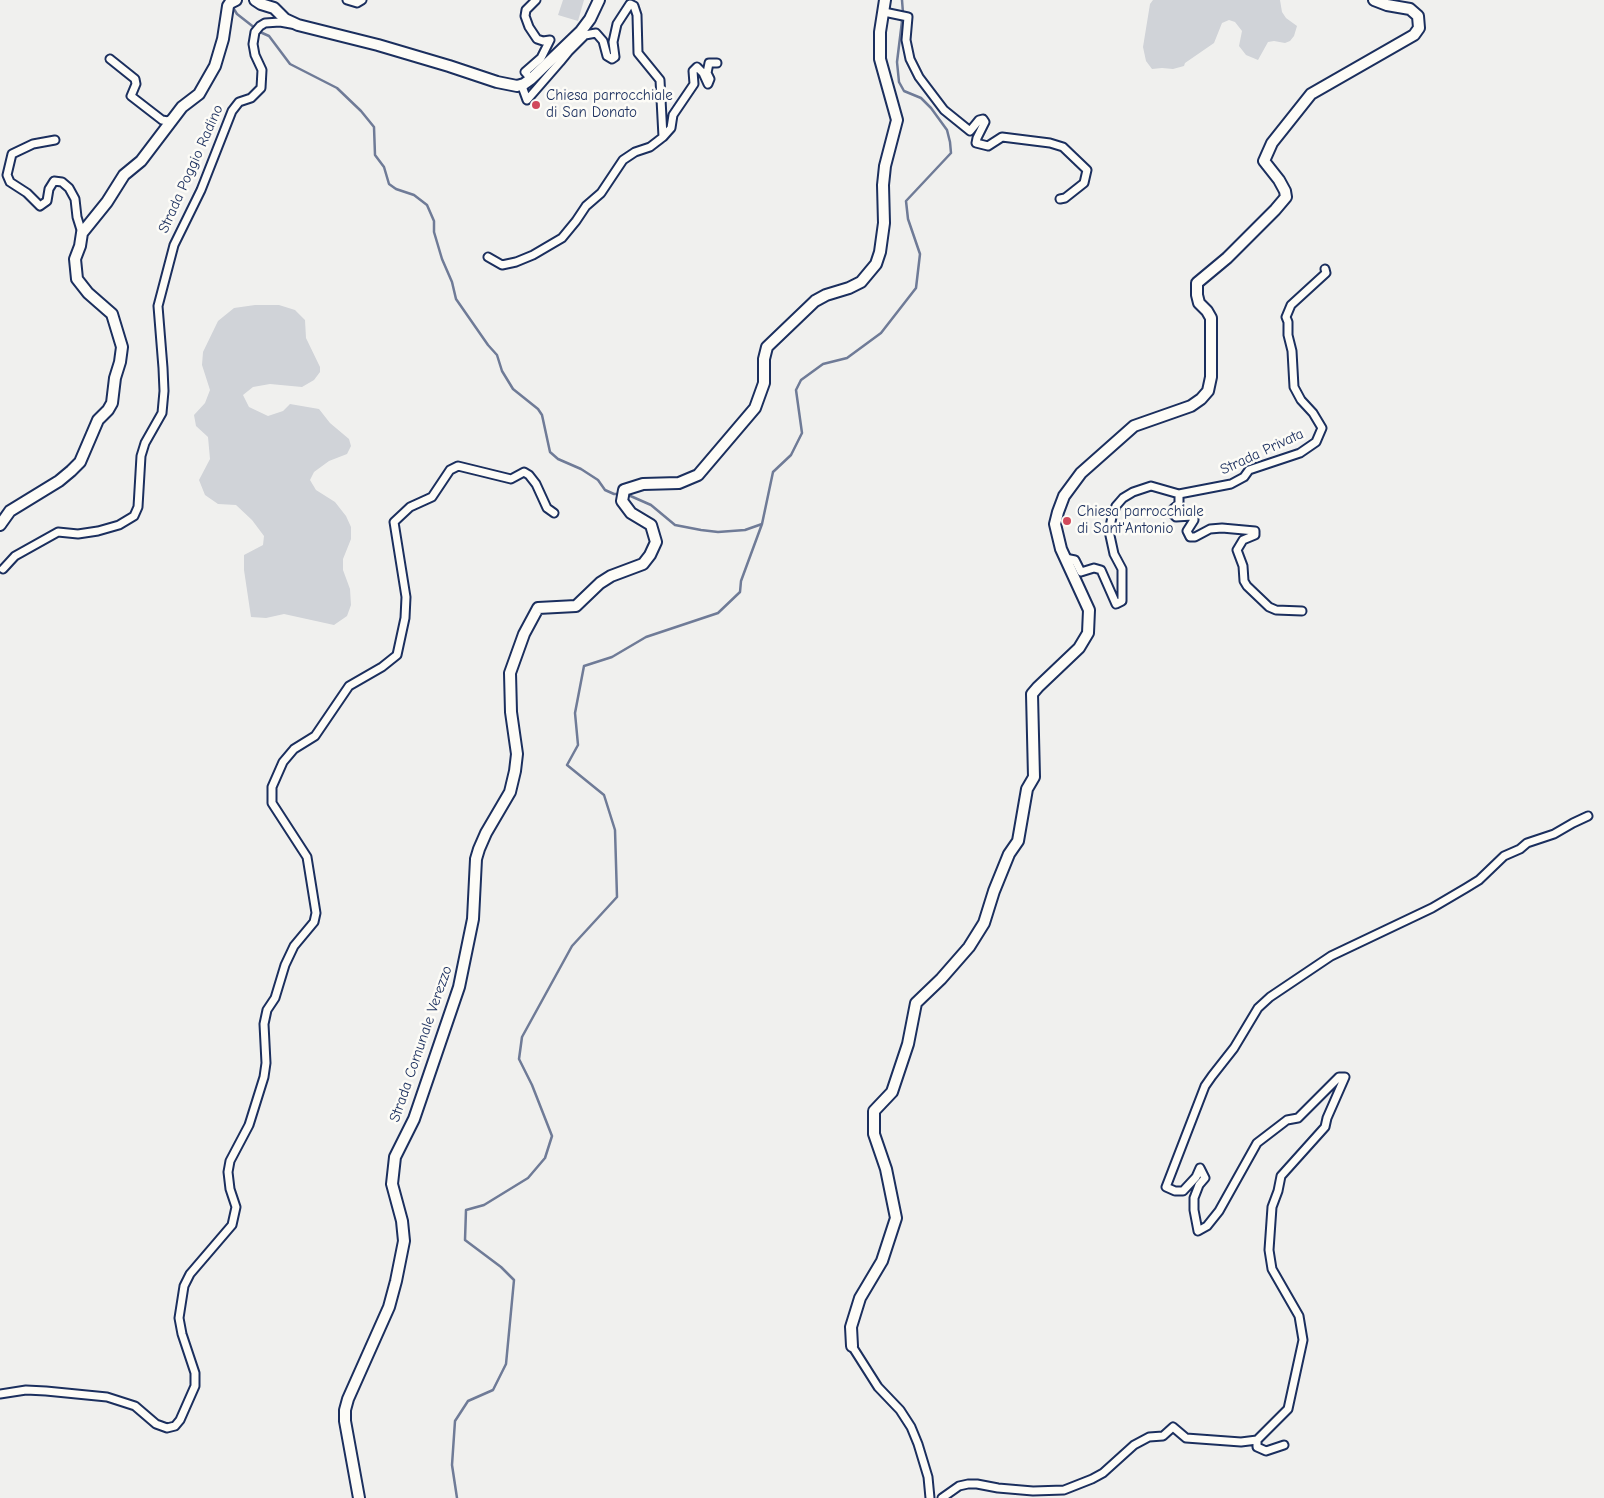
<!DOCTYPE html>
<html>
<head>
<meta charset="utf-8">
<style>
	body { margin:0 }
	canvas { display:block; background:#f0f0ee }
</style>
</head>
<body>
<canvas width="1604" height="1498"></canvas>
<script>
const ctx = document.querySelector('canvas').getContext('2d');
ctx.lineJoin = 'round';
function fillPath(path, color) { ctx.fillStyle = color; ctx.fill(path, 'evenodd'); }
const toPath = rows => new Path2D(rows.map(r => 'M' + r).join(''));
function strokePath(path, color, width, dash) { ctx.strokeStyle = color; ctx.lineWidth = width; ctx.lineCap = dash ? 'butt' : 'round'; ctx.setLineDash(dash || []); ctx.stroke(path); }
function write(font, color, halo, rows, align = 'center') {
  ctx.font = font + ' "Comic Neue",sans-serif'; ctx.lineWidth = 5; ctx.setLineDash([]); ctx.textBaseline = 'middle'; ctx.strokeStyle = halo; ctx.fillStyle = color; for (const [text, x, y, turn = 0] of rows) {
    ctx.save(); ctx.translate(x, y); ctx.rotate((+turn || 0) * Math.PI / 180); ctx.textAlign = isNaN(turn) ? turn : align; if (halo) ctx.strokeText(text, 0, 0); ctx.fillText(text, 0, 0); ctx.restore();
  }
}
fillPath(toPath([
	[563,0,584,0,578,21,558,15],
	[1153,0,1280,0,1282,12,1286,18,1297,26,1294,36,1290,41,1285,43,1274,41,1268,42,1258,60,1246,55,1239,46,1242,31,1235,22,1229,20,1222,23,1214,43,1185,63,1184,66,1173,69,1162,68,1152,69,1146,61,1143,47,1150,4],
	[255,305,279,305,295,310,305,320,306,338,320,367,320,372,314,380,302,387,270,384,253,387,243,395,249,407,268,416,283,411,290,404,319,409,330,423,349,439,351,446,347,454,329,461,314,472,310,480,316,490,335,502,346,516,351,527,351,539,343,559,343,570,350,589,351,605,347,616,334,625,284,614,266,618,251,617,244,570,244,555,263,545,264,536,252,520,236,505,218,504,205,495,199,480,210,459,208,437,196,426,194,415,205,403,210,390,202,365,203,352,218,321,234,308]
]), '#d0d3d8');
strokePath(toPath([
	[232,6,237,14,260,32,269,36,290,64,337,88,361,111,374,127,375,155,384,167,389,184,396,189,414,195,427,205,434,221,434,232,442,259,452,282,456,299,488,345,497,355,502,371,513,389,538,409,542,415,550,452,558,459,581,469,598,480,605,490,614,494,620,494],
	[626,494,651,505,675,525,701,530,718,532,745,530,762,524],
	[457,1498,452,1465,455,1421,468,1401,493,1390,506,1364,514,1280,501,1267,465,1240,466,1210,484,1205,528,1178,545,1158,552,1136,532,1085,519,1059,522,1037,572,946,617,897,615,830,604,795,567,765,578,745,575,713,584,666,612,657,646,637,718,613,740,592,741,581,762,524,773,472,791,455,802,433,796,390,801,380,823,364,847,358,881,333,916,288,920,254,908,219,906,201,951,153,950,142,947,130,931,108,921,98,904,91,899,82,897,62,903,13,902,0]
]), '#6f7b97', 2.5);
const street = toPath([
	[347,0,357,3,362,0],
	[884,12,908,17,906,40,910,59,919,77,944,110,970,131,979,120,983,119,985,122,977,138,976,143,988,146,1002,137,1050,143,1063,147,1087,170,1084,183,1065,198,1060,199],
	[110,59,135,79,136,84,131,96,162,120,168,121,173,118],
	[531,79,525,72,541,58,550,40,543,41,537,39,529,27,525,16,526,10,536,0],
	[523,89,527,100,560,62,569,51,569,49],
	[663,137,671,128,673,115,694,84,693,71,697,67,703,73,708,84,710,79,707,73,709,63,717,63],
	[55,140,33,144,12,154,7,175,10,182,27,193,40,206,47,201,49,189,54,181,62,182,69,188,75,199,77,217,82,233],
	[488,257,502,265,516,262,533,255,562,238,576,221,586,206,601,193,623,160,635,152,650,147,663,137,660,80,638,53,637,15,634,6,630,4,617,24,613,42,615,57,612,59,607,56,603,41,596,33,585,35,569,51],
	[1179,494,1231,484,1244,477,1249,470,1300,453,1316,442,1322,428,1313,413,1301,400,1294,387,1292,351,1288,335,1288,322,1286,317,1291,305,1326,273,1325,269],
	[1065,558,1075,560,1081,572,1094,568,1101,570,1116,604,1122,601,1122,569,1114,554,1109,531,1112,517,1116,506,1123,498,1133,492,1151,486,1179,494,1179,504,1173,509,1173,514,1176,517,1192,516,1194,517,1194,520,1187,531,1190,537,1195,537,1210,529,1222,528,1255,531,1255,535,1243,540,1237,550,1243,566,1244,581,1247,586,1269,607,1276,610,1302,611],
	[3,569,15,556,58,532,78,534,98,531,119,525,134,516,138,507,141,456,145,443,162,413,164,391,163,368,158,306,174,245,201,190,232,111,239,102,251,98,261,88,262,70,255,55,253,44,255,32,260,26,265,23,280,22,291,24],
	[852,1346,878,1387,900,1410,911,1427,918,1444,928,1477,930,1498],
	[0,1394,26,1390,46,1391,107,1397,135,1406,156,1424,167,1428,175,1426,180,1420,195,1386,195,1373,182,1334,179,1318,184,1286,190,1274,232,1225,236,1207,230,1189,228,1172,230,1161,249,1125,264,1077,266,1063,264,1024,267,1010,275,998,285,965,294,946,314,922,316,913,307,857,272,803,272,787,283,762,294,749,315,736,349,686,382,667,397,655,405,618,406,597,394,522,410,507,432,497,450,470,458,466,511,479,524,472,529,475,536,484,547,508,554,513],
	[1284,1445,1266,1451,1257,1447,1257,1440,1288,1409,1303,1340,1299,1316,1272,1269,1269,1250,1272,1207,1278,1191,1281,1176,1325,1127,1327,1118,1345,1077,1339,1077,1298,1118,1287,1120,1257,1143,1219,1211,1207,1226,1198,1231,1194,1210,1194,1198,1199,1185,1205,1178,1200,1168,1196,1177,1183,1191,1175,1191,1166,1187,1205,1086,1212,1076,1234,1048,1258,1008,1270,997,1331,956,1432,908,1466,888,1479,880,1504,856,1520,849,1527,843,1554,834,1573,823,1588,816],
	[942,1498,959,1486,968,1484,977,1484,998,1488,1033,1491,1064,1490,1092,1479,1103,1473,1134,1445,1149,1437,1163,1436,1173,1427,1186,1438,1241,1442,1257,1440]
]);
const secondary = toPath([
	[255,0,261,4,274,8,285,19,298,25,378,45,449,66,497,82,517,86,524,84,531,79,581,31,590,19,599,0],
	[0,525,10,511,59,481,71,471,80,462,98,420,108,410,112,403,115,378,120,362,122,347,112,314,88,293,77,279,75,259,80,246,82,233,107,202,124,175,141,161,182,107,199,94,215,66,223,39,228,6,230,3,236,0],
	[852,1346,851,1327,860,1298,882,1261,896,1218,886,1169,874,1134,874,1111,892,1092,908,1044,916,1003,941,979,969,947,984,923,994,891,1009,854,1018,841,1027,789,1034,777,1032,694,1038,687,1079,648,1088,633,1089,610,1061,549,1055,524,1058,512,1064,496,1081,473,1134,426,1191,406,1201,399,1208,391,1211,377,1211,318,1207,311,1199,303,1197,295,1197,283,1227,258,1275,210,1286,197,1285,191,1279,180,1264,161,1272,143,1311,94,1414,35,1419,28,1418,16,1410,9,1387,5,1374,0],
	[359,1498,345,1421,345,1410,348,1399,389,1307,396,1281,404,1241,402,1221,392,1184,395,1157,414,1119,459,987,473,919,476,859,479,849,486,833,510,792,515,771,517,754,511,712,510,673,524,634,538,608,576,606,600,583,611,576,643,564,650,555,656,542,651,525,631,513,622,501,624,490,643,484,679,483,698,475,755,408,764,383,764,359,767,347,815,301,826,295,849,288,861,282,876,264,880,252,884,223,883,185,885,166,897,120,880,59,880,32,885,0]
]);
strokePath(street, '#1b2f5e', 11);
strokePath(secondary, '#1b2f5e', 14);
strokePath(street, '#fdfcf7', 7);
strokePath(secondary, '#fdfcf7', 10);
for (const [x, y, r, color] of [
	[536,105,5,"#d1495b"],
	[1067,521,5,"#d1495b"]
]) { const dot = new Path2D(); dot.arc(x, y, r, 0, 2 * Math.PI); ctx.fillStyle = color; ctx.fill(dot); strokePath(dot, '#fdfcf7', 2); }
write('15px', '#1b2f5e', '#fdfcf7', [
	["Chiesa parrocchiale",546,96],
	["di San Donato",546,113],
	["Chiesa parrocchiale",1077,512],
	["di Sant'Antonio",1077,529]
], 'left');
write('15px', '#1b2f5e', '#fdfcf7', [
	["Strada Poggio Radino",191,169,-66],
	["Strada Privata",1262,452,-25],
	["Strada Comunale Verezzo",421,1044,-71]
]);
</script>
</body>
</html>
